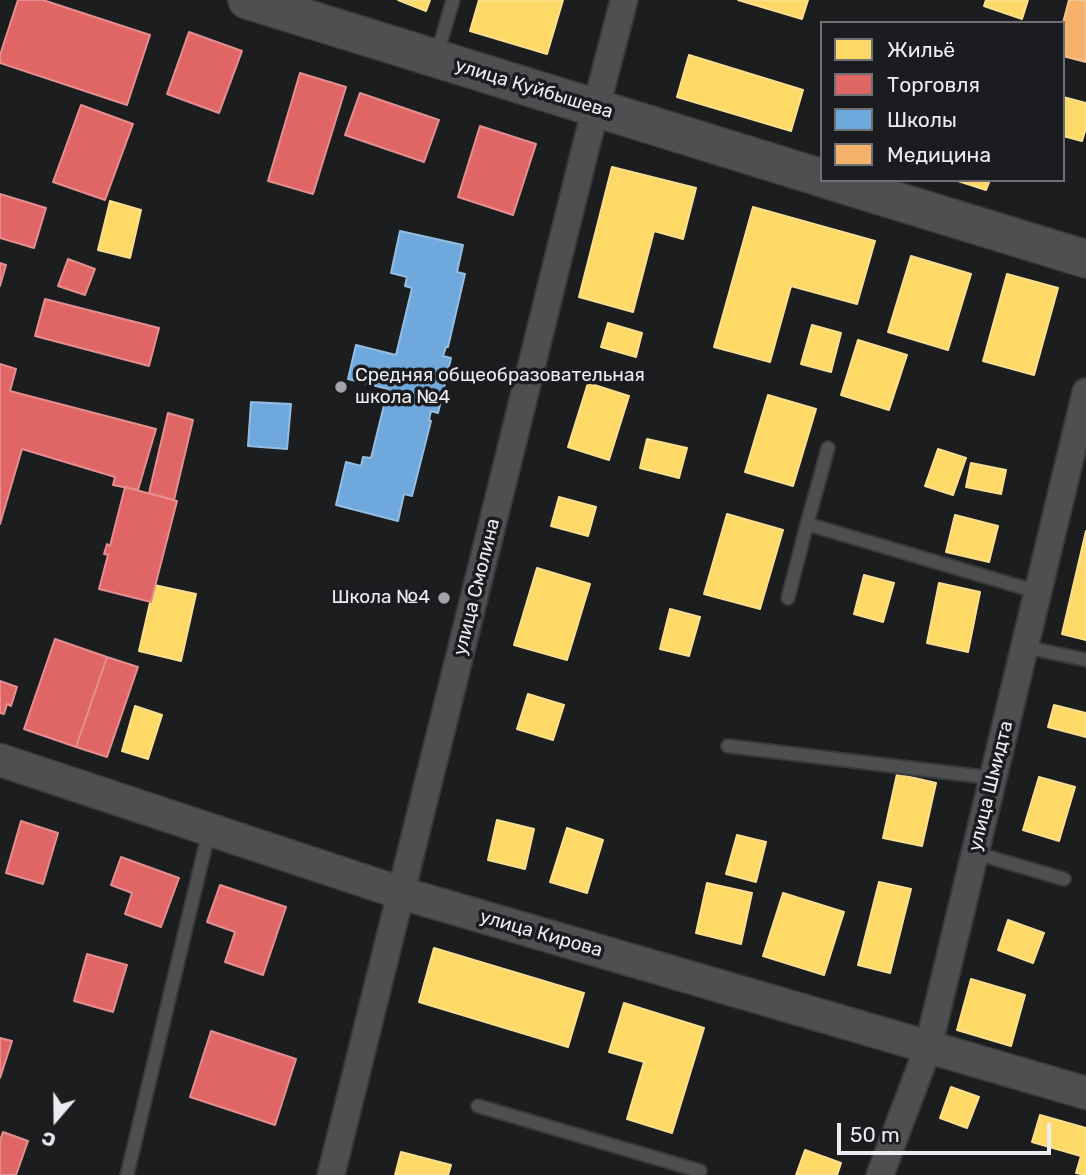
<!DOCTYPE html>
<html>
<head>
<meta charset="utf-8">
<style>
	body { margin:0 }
	#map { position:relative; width:1086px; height:1175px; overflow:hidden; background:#1b1d1f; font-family:Rubik,sans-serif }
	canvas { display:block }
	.legend { position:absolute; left:820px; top:21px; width:245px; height:161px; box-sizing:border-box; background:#1a1c20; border:2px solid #6e7073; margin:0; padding:9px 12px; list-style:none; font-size:21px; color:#ecedf0 }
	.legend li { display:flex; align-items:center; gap:14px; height:35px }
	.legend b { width:35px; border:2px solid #6e7073 }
	.north { position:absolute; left:21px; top:1084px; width:70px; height:70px; -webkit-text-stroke:5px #1a1c20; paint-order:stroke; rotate:200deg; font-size:19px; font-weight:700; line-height:28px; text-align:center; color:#ecedf0 }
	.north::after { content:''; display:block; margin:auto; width:24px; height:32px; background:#ecedf0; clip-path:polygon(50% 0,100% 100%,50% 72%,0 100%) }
	.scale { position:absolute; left:837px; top:1123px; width:214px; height:32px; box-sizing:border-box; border:4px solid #ecedf0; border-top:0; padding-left:9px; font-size:21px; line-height:24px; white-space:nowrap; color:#ecedf0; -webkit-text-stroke:5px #1a1c20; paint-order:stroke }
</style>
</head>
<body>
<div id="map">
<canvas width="1086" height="1175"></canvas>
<ul class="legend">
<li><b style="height:19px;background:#ffd966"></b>Жильё</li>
<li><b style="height:19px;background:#e06666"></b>Торговля</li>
<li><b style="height:19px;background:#6fa8dc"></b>Школы</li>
<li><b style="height:19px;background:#f6b26b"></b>Медицина</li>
</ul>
<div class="north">С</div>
<div class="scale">50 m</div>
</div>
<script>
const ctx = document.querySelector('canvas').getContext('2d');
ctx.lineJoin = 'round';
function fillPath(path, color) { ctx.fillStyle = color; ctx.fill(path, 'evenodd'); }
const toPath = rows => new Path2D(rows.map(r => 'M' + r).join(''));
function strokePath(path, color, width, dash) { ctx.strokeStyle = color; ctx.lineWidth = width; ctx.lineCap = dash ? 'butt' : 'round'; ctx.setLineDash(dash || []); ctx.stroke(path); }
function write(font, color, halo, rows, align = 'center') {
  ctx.font = font + ' Rubik,sans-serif'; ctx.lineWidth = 7; ctx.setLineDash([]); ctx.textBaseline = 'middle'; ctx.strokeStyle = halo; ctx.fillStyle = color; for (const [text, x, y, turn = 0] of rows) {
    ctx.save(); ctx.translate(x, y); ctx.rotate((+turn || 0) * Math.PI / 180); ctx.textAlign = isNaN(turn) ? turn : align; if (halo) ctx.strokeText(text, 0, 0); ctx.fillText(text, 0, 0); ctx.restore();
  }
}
const homes = toPath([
	[398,0,430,0,426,11,398,0],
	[479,0,563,0,547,54,470,31,479,0],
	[738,0,808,0,802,19,738,0],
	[986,0,1028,0,1022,19,984,6,986,0],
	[689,55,803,90,791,131,677,97,689,55],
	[1063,97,1086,103,1086,128,1082,141,1063,136,1063,97],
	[612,167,696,188,683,239,654,231,633,312,579,297,612,167],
	[955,180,990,180,986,190,955,180],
	[110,201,141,210,130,258,98,250,110,201],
	[753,207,875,241,857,304,791,286,770,362,714,347,753,207],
	[911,256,971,274,948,350,888,332,911,256],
	[1007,274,1058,288,1034,375,983,361,1007,274],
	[608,323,642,333,636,357,601,347,608,323],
	[812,325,841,333,831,372,801,364,812,325],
	[858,340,907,355,889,410,841,395,858,340],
	[588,383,629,396,609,460,568,447,588,383],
	[768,395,816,409,793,486,745,472,768,395],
	[647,439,687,448,679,478,640,468,647,439],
	[938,449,966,458,953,495,925,486,938,449],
	[971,463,1006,470,1001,494,966,487,971,463],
	[559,497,596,507,588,536,551,526,559,497],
	[727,514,783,530,760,609,704,594,727,514],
	[955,515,998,526,989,562,946,552,955,515],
	[1086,531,1086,640,1062,634,1086,531],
	[537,568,590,584,567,660,514,645,537,568],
	[864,575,894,583,883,622,854,614,864,575],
	[939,583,980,592,968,652,927,643,939,583],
	[154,585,196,594,181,661,139,651,154,585],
	[670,609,700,617,689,656,660,649,670,609],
	[528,694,564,705,553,740,517,729,528,694],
	[1054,705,1086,713,1086,737,1048,727,1054,705],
	[135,706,162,715,148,759,122,751,135,706],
	[897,774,936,783,922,846,883,838,897,774],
	[1039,777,1075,787,1059,841,1023,830,1039,777],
	[497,820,534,829,525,869,488,860,497,820],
	[567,828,603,840,587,893,550,882,567,828],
	[737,835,766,842,756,882,726,874,737,835],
	[879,882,911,889,890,973,858,965,879,882],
	[707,883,752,893,741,944,696,933,707,883],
	[783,893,844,912,824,975,763,956,783,893],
	[1008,920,1044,933,1033,963,998,950,1008,920],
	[434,948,584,993,568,1047,419,1002,434,948],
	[971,979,1025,995,1011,1046,957,1030,971,979],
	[624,1003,704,1028,672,1133,627,1119,644,1062,609,1052,624,1003],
	[951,1087,979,1097,967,1128,940,1118,951,1087],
	[1040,1115,1086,1128,1086,1175,1076,1173,1081,1156,1032,1142,1040,1115],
	[805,1150,841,1163,837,1175,796,1175,805,1150],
	[401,1152,451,1165,448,1175,395,1175,401,1152]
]);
fillPath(homes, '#ffd966');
strokePath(homes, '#f9df8f', 2);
const shops = toPath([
	[18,0,43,0,150,35,127,105,0,63,0,55,18,0],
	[189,32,242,51,219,113,167,94,189,32],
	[300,73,346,87,313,194,268,181,300,73],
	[360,93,439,120,424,162,345,135,360,93],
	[81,105,133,124,105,200,53,182,81,105],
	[480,126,536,144,513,215,458,197,480,126],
	[0,194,46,208,34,248,0,238,0,194],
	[68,259,95,269,85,295,58,286,68,259],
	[0,263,6,265,0,286,0,263],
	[45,299,159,328,149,366,35,336,45,299],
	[0,364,16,369,10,391,156,429,138,490,113,485,115,477,22,449,0,524,0,364],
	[168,413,193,420,174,500,149,493,168,413],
	[125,487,177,501,151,602,99,589,108,555,104,554,107,544,110,546,125,487],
	[55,639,107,657,76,747,24,729,55,639],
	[107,657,138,667,107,757,76,747,107,657],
	[0,681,17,687,11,706,7,704,4,714,0,713,0,681],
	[21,821,58,833,43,884,6,873,21,821],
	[121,857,179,878,161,927,125,914,132,893,111,885,121,857],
	[220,885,286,907,263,975,225,962,235,932,207,922,220,885],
	[87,954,127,965,113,1012,74,1001,87,954],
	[211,1031,296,1059,275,1125,190,1097,211,1031],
	[0,1038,12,1041,0,1078,0,1038],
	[3,1132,28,1141,16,1175,0,1175,0,1140,3,1132]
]);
fillPath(shops, '#e06666');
strokePath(shops, '#e48e8f', 2);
const schools = toPath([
	[400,231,463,245,457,272,465,274,448,347,446,347,443,356,451,358,438,413,431,411,429,420,431,421,412,496,404,494,398,521,336,505,346,462,361,466,363,457,371,458,388,389,348,379,356,345,396,355,412,288,405,286,407,277,391,273,400,231],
	[251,402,291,404,287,449,248,446,251,402]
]);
fillPath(schools, '#6fa8dc');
strokePath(schools, '#94bde2', 2);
const health = toPath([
	[1069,0,1086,0,1086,62,1063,56,1063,23,1069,0]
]);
fillPath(health, '#f6b26b');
strokePath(health, '#f3c493', 2);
const service = toPath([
	[437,55,453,0],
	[807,524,828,448],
	[788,598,807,524,1038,592],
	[1025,647,1086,660],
	[728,746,993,778],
	[975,853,1064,879],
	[478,1106,700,1171,698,1175],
	[127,1175,209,831]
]);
const minor = toPath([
	[331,1175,587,142,624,0],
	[880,1175,928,1048,1086,392]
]);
const tertiary = toPath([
	[0,760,401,893,1086,1093]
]);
const secondary = toPath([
	[247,0,822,178],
	[828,180,1086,259]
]);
strokePath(service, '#37393a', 16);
strokePath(minor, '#37393a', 30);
strokePath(tertiary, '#37393a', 35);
strokePath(secondary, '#37393a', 40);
strokePath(service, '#4e4f50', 12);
strokePath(minor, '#4e4f50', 26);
strokePath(tertiary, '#4e4f50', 32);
strokePath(secondary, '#4e4f50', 37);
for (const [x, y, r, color] of [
	[341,387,7,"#a3a4a7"],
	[444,598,7,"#a3a4a7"]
]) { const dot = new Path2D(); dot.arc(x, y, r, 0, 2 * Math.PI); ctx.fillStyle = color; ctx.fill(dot); strokePath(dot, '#1a1c20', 2.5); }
write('19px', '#ecedf0', '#1a1c20', [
	["улица Куйбышева",534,89,17],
	["улица Смолина",477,587,-76],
	["улица Шмидта",991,786,-76],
	["улица Кирова",541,934,16]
]);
write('19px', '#ecedf0', '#1a1c20', [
	["Средняя общеобразовательная",355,376],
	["школа №4",355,398],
	["Школа №4",430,598,"right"]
], 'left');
</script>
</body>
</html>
